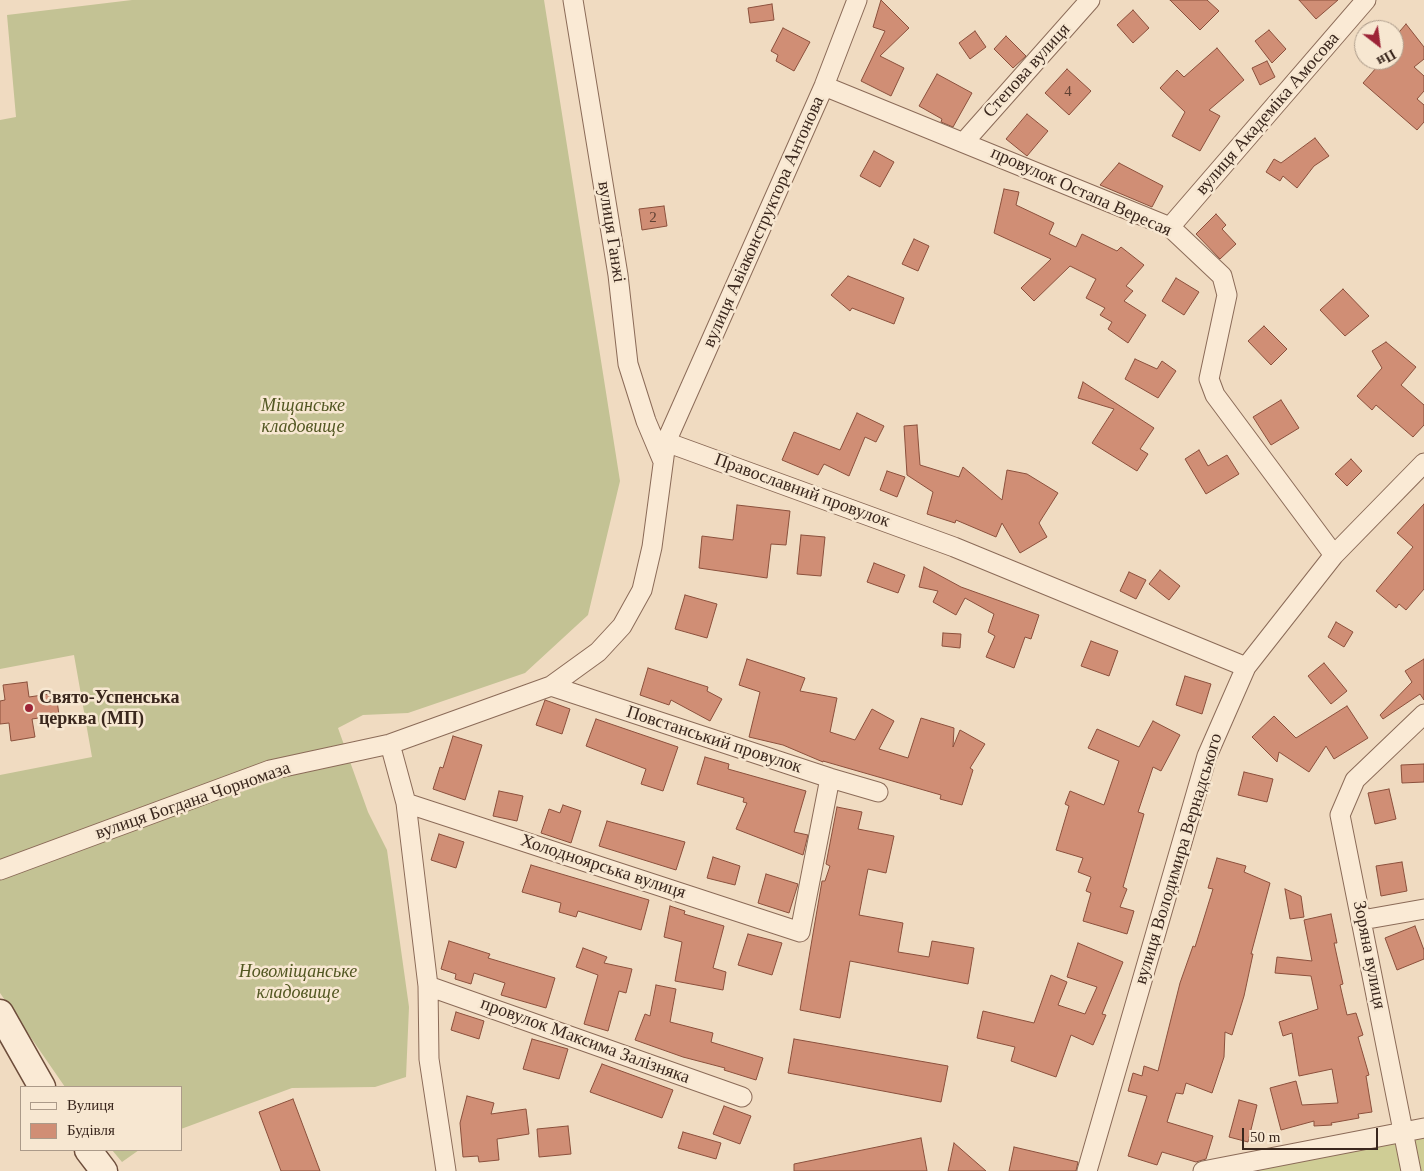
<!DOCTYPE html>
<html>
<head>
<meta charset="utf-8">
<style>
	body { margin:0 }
	#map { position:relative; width:1424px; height:1171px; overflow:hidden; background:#f0dbc1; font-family:Georgia,serif }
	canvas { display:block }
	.legend { position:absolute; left:20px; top:1086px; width:162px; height:65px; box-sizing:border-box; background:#f7e7d1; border:1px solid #ab9a89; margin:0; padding:6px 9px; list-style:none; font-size:15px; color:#3a271d }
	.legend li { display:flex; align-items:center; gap:10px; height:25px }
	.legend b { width:25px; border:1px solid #ab9a89 }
	.north { position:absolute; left:1354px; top:20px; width:50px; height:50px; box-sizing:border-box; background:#f7e7d1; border:1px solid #ab9a89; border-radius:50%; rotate:150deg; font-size:14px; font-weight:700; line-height:20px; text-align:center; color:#3a271d }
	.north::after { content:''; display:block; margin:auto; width:18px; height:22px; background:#9d2437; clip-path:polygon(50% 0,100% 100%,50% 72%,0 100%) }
	.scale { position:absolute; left:1242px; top:1128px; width:136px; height:22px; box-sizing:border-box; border:2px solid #3a271d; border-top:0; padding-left:6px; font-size:15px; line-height:18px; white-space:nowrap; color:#3a271d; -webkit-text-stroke:4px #f7e7d1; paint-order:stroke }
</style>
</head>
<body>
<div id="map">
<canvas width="1424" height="1171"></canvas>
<ul class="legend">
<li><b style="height:6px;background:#faead5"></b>Вулиця</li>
<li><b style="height:14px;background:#d08e75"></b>Будівля</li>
</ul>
<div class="north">Пн</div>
<div class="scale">50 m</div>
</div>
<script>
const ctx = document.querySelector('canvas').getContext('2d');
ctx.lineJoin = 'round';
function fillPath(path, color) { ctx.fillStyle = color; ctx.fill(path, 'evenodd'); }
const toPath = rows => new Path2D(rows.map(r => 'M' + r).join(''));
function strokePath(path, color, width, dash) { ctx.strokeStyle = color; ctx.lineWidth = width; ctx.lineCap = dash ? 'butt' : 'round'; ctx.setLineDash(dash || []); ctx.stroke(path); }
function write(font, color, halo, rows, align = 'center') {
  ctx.font = font + ' Georgia,serif'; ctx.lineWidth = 5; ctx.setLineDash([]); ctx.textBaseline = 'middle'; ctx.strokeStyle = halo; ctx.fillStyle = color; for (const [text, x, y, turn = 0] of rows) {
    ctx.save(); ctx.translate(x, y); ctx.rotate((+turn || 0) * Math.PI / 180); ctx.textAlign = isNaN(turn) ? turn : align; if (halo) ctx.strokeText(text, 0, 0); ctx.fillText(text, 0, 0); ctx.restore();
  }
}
fillPath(toPath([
	[1424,1138,1424,1171,1253,1171]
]), '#cfcd95');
fillPath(toPath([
	[132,0,544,0,620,481,588,615,525,673,408,713,363,715,338,728,368,812,387,850,409,1007,406,1077,375,1087,292,1088,181,1129,181,1087,65,1087,0,993,0,775,92,757,74,655,0,669,0,120,16,117,7,15],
	[112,1150,139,1150,122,1162]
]), '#c3c294');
const building = toPath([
	[881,0,909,28,880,56,904,68,891,96,861,81,885,31,873,27,881,0],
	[1170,0,1207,0,1219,11,1200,30,1170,0],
	[1299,0,1338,0,1316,19,1299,0],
	[772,4,774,20,750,23,748,8,772,4],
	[1133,10,1149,28,1133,43,1117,25,1133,10],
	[1406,24,1424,47,1424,59,1414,67,1424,76,1424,91,1417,99,1424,105,1424,122,1417,130,1363,83,1383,60,1394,60,1394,38,1406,24],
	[783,28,810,42,794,71,776,61,778,55,771,51,783,28],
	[1269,30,1286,49,1272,63,1255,41,1269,30],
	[975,31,986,47,970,59,959,43,975,31],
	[1006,36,1026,56,1013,68,994,49,1006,36],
	[1217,48,1244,80,1209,110,1220,116,1200,151,1172,136,1185,112,1160,88,1177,70,1184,77,1217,48],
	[1267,61,1275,77,1260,85,1252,68,1267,61],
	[1067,69,1091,91,1069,115,1045,93,1067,69],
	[937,74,972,93,953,127,941,122,942,119,919,106,937,74],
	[1027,114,1048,131,1027,156,1006,139,1027,114],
	[1315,138,1329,156,1314,166,1297,188,1283,176,1280,181,1266,172,1274,159,1281,163,1315,138],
	[874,151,894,162,880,187,860,176,874,151],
	[1119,163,1163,186,1152,207,1100,185,1119,163],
	[1004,189,1019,192,1016,205,1054,223,1049,234,1076,247,1082,234,1117,251,1121,247,1144,265,1126,286,1133,291,1124,301,1146,315,1128,343,1108,329,1112,322,1100,315,1105,308,1086,298,1096,279,1070,266,1034,301,1021,288,1051,259,994,233,1004,189],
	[664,206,667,226,642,230,639,209,664,206],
	[1216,214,1226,225,1222,229,1236,244,1220,259,1196,234,1216,214],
	[914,239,929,246,918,271,902,264,914,239],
	[848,276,904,298,894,324,852,308,850,311,831,295,848,276],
	[1176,278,1199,292,1184,315,1162,301,1176,278],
	[1343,289,1369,316,1345,336,1320,310,1343,289],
	[1264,326,1287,349,1271,365,1248,341,1264,326],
	[1386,342,1416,367,1401,385,1424,405,1424,425,1413,437,1376,405,1372,410,1357,396,1382,368,1372,351,1386,342],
	[1135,359,1157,369,1162,361,1176,371,1158,398,1125,379,1135,359],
	[1083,382,1154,428,1140,449,1148,454,1137,471,1092,443,1114,409,1078,398,1083,382],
	[1281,400,1299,428,1271,445,1253,417,1281,400],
	[857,413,884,426,876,442,865,437,849,476,824,464,818,475,782,460,794,432,840,450,857,413],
	[917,425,920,465,959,477,963,467,1002,500,1007,470,1027,474,1058,493,1039,523,1047,537,1020,553,1002,523,996,537,956,520,955,523,927,514,933,492,907,475,904,426,917,425],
	[1199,450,1208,466,1227,455,1239,474,1206,494,1185,459,1199,450],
	[1351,459,1362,471,1347,486,1335,474,1351,459],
	[887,471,905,477,897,497,880,490,887,471],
	[1424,504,1424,589,1406,610,1399,604,1396,608,1376,591,1413,547,1397,533,1424,504],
	[737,505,790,511,786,545,771,544,767,578,699,568,702,536,733,540,737,505],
	[801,535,825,537,821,576,797,574,801,535],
	[874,563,905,575,898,593,867,582,874,563],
	[924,567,961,587,1039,615,1031,639,1025,637,1014,668,986,657,995,636,988,632,994,614,965,598,956,615,933,602,938,591,919,587,924,567],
	[1160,570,1180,586,1169,600,1149,584,1160,570],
	[1129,572,1146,580,1136,599,1120,591,1129,572],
	[685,595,717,604,707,638,675,629,685,595],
	[1336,622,1353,632,1344,647,1328,637,1336,622],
	[943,633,961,634,960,648,942,646,943,633],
	[1091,641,1118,651,1109,676,1081,666,1091,641],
	[747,659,805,678,800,691,837,698,830,732,855,740,872,709,894,721,879,749,908,758,921,718,954,728,953,747,960,730,985,744,970,768,973,770,962,805,940,799,941,795,823,761,823,762,783,745,749,737,760,692,739,685,747,659],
	[1424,659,1424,700,1420,694,1383,719,1380,715,1412,682,1405,671,1424,659],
	[1324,663,1347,691,1331,704,1308,676,1324,663],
	[648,668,708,687,707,691,722,699,710,721,671,700,669,705,640,695,648,668],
	[1185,676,1211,684,1202,714,1176,705,1185,676],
	[27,682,29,697,56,693,59,715,32,719,35,737,11,741,9,723,0,724,0,701,5,700,3,685,27,682],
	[545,700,570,709,562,734,536,725,545,700],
	[1347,706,1368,738,1334,759,1326,746,1309,772,1279,752,1277,762,1252,737,1274,716,1296,738,1347,706],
	[596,719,678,747,663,791,641,784,646,769,586,746,596,719],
	[1153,721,1180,735,1161,771,1153,767,1138,812,1144,814,1123,887,1127,889,1120,907,1134,911,1127,934,1083,921,1091,893,1086,891,1091,877,1078,872,1083,858,1056,850,1069,806,1065,804,1070,791,1104,805,1119,761,1088,748,1097,729,1139,747,1153,721],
	[453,736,482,745,465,800,433,789,440,767,443,768,453,736],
	[705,757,729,764,728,769,806,791,794,832,808,835,803,855,736,829,747,803,743,802,744,798,697,784,705,757],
	[1424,764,1424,782,1402,783,1401,765,1424,764],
	[1244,772,1273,779,1267,802,1238,795,1244,772],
	[1389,789,1396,819,1375,824,1368,793,1389,789],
	[499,791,523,796,517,821,493,816,499,791],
	[563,805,581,811,571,843,541,833,549,809,560,813,563,805],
	[837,807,862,812,858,829,894,836,886,873,868,869,859,915,903,923,898,952,929,957,932,941,974,948,968,984,850,961,840,1018,800,1010,822,881,825,881,830,866,826,864,837,807],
	[607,821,685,842,676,870,599,846,607,821],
	[439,834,464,842,456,868,431,860,439,834],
	[713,857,740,866,735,885,707,878,713,857],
	[1217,858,1246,866,1244,872,1270,883,1251,954,1253,954,1244,996,1232,1035,1225,1032,1224,1057,1212,1093,1186,1083,1183,1094,1176,1093,1167,1122,1213,1136,1206,1159,1196,1162,1162,1152,1157,1165,1128,1156,1147,1096,1128,1091,1133,1073,1142,1076,1144,1066,1158,1071,1180,983,1193,946,1195,947,1213,889,1208,888,1217,858],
	[1402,862,1407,891,1381,896,1376,866,1402,862],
	[531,865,649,900,641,930,578,911,576,917,559,912,561,903,522,892,531,865],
	[766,874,798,884,789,913,758,903,766,874],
	[1285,889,1301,896,1304,917,1290,919,1285,889],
	[670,906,685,911,684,914,724,926,713,968,726,972,723,990,675,981,682,942,664,937,670,906],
	[1331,914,1337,943,1334,943,1343,984,1340,985,1347,1015,1356,1013,1363,1035,1358,1037,1369,1075,1366,1076,1372,1112,1358,1114,1359,1118,1331,1123,1332,1125,1314,1126,1314,1121,1281,1130,1270,1088,1296,1081,1302,1105,1338,1103,1332,1069,1299,1076,1292,1033,1283,1036,1279,1022,1318,1009,1311,976,1275,973,1277,957,1312,961,1304,920,1331,914],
	[1415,926,1424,950,1424,959,1397,970,1385,938,1415,926],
	[748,934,782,943,772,975,738,965,748,934],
	[449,941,490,954,488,958,555,978,546,1008,501,995,505,983,474,973,471,984,455,979,456,974,441,969,449,941],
	[1078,943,1123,962,1102,1014,1106,1015,1093,1045,1071,1035,1056,1077,1011,1061,1015,1047,977,1038,983,1011,1034,1023,1051,975,1067,982,1058,1005,1085,1014,1097,987,1067,977,1078,943],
	[583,948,607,957,604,963,632,969,626,993,619,991,608,1031,584,1024,598,975,576,967,583,948],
	[656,985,676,989,670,1022,713,1033,711,1042,763,1058,756,1080,724,1070,725,1068,683,1057,635,1040,645,1014,650,1016,656,985],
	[456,1012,484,1021,479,1039,451,1030,456,1012],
	[532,1039,568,1049,559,1079,523,1069,532,1039],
	[794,1039,948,1066,941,1102,788,1073,794,1039],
	[602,1064,673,1090,662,1118,590,1092,602,1064],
	[467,1096,494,1103,491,1114,526,1109,529,1134,497,1139,499,1160,479,1162,478,1156,463,1157,460,1123,467,1096],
	[293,1099,320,1171,281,1171,259,1112,293,1099],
	[1239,1100,1257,1105,1248,1142,1229,1137,1239,1100],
	[724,1106,751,1116,740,1144,713,1134,724,1106],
	[568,1126,571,1154,539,1157,537,1129,568,1126],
	[683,1132,721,1143,716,1159,678,1148,683,1132],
	[921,1138,927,1171,794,1171,794,1164,921,1138],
	[954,1143,986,1171,948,1171,954,1143],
	[1014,1147,1078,1162,1076,1171,1009,1171,1014,1147]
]);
fillPath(building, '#d08e75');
strokePath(building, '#8b503c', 1);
const street = toPath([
	[573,0,618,275,628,364,646,421,662,459],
	[824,86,1170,227,1222,276,1227,295,1209,379,1215,395,1334,555],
	[964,142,1090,0],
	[1170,227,1366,0],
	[666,442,824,86,857,0],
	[551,686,830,778,878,792],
	[390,744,406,803,428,986,429,1059,446,1171],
	[406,803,800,932,830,778],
	[0,870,270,770,390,744,551,686,598,652,622,626,642,590,652,547,666,442,954,547,1246,667],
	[1362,920,1424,909],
	[428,986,742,1097],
	[1087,1171,1207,756,1246,667,1334,555,1424,463],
	[1203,1171,1424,1128],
	[1411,1171,1340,815,1355,780,1424,714]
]);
const secondary = toPath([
	[0,1013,42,1087],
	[88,1150,104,1171]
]);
strokePath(street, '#8b6b58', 21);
strokePath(secondary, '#6d4d3b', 29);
strokePath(street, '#faead5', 19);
strokePath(secondary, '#faead5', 26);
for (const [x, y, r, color] of [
	[29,708,5,"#9d2437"]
]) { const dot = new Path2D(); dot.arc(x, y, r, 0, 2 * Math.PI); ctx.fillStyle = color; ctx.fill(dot); strokePath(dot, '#f7e7d1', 2); }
write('15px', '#604133', null, [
	["4",1068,92],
	["2",653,218]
]);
write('18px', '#3a271d', '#f7e7d1', [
	["Степова вулиця",1027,71,-48],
	["вулиця Академіка Амосова",1268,114,-49],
	["провулок Остапа Вересая",1081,192,24],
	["вулиця Авіаконструктора Антонова",764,222,-66],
	["вулиця Ганжі",611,232,81],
	["Православний провулок",802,491,20],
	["Повстанський провулок",714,740,18],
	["вулиця Богдана Чорномаза",193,801,-19],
	["вулиця Володимира Вернадського",1179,859,-73],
	["Холодноярська вулиця",603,867,18],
	["Зоряна вулиця",1369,955,79],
	["провулок Максима Залізняка",585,1041,20]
]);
write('italic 18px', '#525722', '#f7e7d1', [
	["Міщанське",303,406],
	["кладовище",303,427],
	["Новоміщанське",298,972],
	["кладовище",298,993]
]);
write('bold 18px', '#3a271d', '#f7e7d1', [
	["Свято-Успенська",39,698],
	["церква (МП)",39,719]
], 'left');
</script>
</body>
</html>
